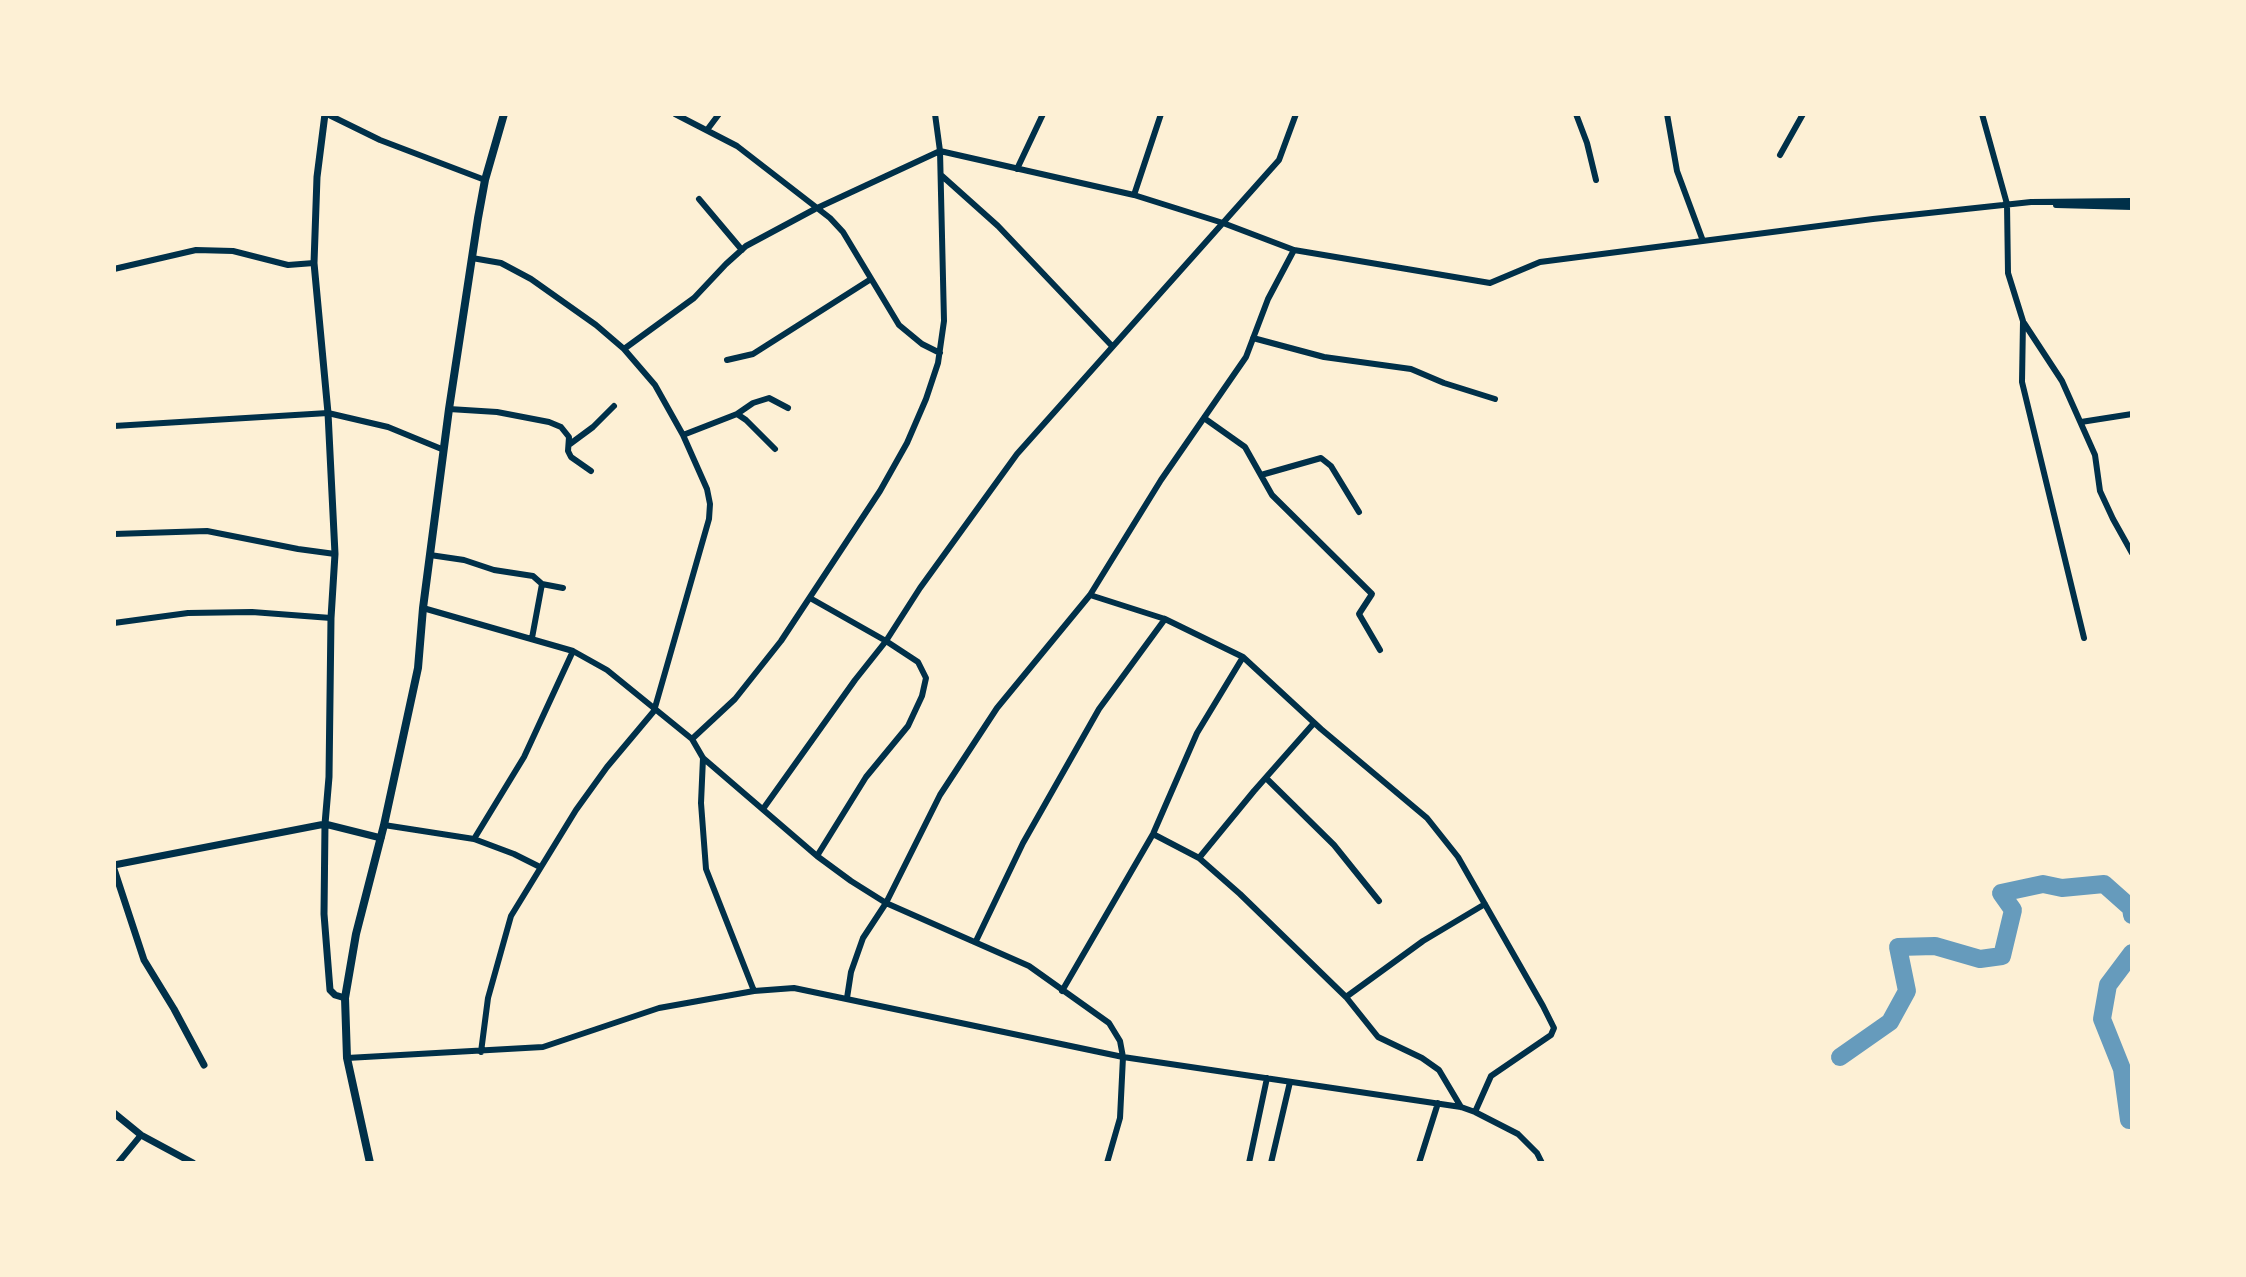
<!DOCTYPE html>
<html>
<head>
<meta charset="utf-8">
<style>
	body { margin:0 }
	#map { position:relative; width:2246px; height:1277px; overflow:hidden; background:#fdf0d5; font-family:"PT Sans",sans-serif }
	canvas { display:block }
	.frame { position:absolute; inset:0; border:116px solid #fdf0d5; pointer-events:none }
</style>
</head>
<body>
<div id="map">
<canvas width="2246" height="1277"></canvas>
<div class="frame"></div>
</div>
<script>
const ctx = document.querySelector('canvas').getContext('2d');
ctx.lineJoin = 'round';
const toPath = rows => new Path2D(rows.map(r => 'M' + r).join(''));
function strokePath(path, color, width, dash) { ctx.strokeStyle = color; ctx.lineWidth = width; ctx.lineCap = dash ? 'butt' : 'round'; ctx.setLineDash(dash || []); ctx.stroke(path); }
strokePath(toPath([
	[2132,953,2108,985,2102,1019,2122,1069,2129,1120,2132,1120],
	[1840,1057,1890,1022,1907,991,1898,947,1935,946,1980,959,2002,956,2013,910,2001,893,2043,884,2062,888,2104,884,2131,908,2132,915]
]), '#669bbc', 18);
strokePath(toPath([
	[327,114,380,140,485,180],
	[675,114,737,146,830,218,843,232,899,325,922,344,940,353],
	[1576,114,1587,143,1596,180],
	[1667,114,1677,171,1703,241],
	[1982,114,2007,204,2005,204],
	[707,130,719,114],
	[1780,155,1803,114],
	[1017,169,1043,114],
	[941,175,998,226,1112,346],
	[1134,195,1161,114],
	[699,199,742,250],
	[2007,204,2008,273,2023,321,2022,382,2084,638],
	[2056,205,2132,207],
	[472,258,501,263,531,279,596,325,624,349,655,385,683,435,707,489,710,504,709,519,654,711,607,767,576,810,511,916,488,998,481,1052],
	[114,269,196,250,233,251,288,265,314,263],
	[2024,323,2062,381,2095,455,2100,491,2113,519,2132,553],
	[1253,338,1324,357,1411,369,1444,383,1495,399],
	[624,349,694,298,726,264,746,246,815,209,940,151,1134,195,1223,223,1294,250,1490,283,1540,262,1873,219,2031,202,2132,201],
	[727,360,753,354,871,279],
	[449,409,497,412,549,422,561,427,569,437,568,451,571,457,591,471],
	[737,414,753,403,769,398,788,408],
	[1204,418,1245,447,1272,495,1372,594,1359,614,1380,650],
	[2081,422,2132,414],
	[114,426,328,413,388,427,444,450],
	[683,435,737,414,746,420,775,449],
	[570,444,593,427,614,406],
	[1261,475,1321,458,1331,466,1359,512],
	[114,534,207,531,298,549,335,554],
	[430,555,464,560,494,570,533,576,542,584],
	[1090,595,1165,619,1243,657,1321,729,1427,818,1458,857,1543,1006,1554,1028,1551,1035,1491,1076,1475,1112],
	[810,598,886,641,918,662,926,678,922,696,908,726,866,777,817,856],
	[423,608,573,651,607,670,692,739,703,758,817,856,851,881,886,903,1029,966,1109,1023,1120,1041,1123,1057,1120,1118,1107,1163],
	[114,623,188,613,252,612,331,618],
	[532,638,542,584,563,588],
	[692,739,735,699,781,641,880,491,907,443,926,399,938,363,944,321,940,151,935,114],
	[703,758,701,803,706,869,754,991],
	[1266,778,1334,845,1379,901],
	[763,809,855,680,886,641,920,588,1017,454,1279,160,1296,114],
	[384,825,474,839,514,854,540,867],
	[1153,834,1199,858,1240,894,1346,997,1378,1037,1422,1058,1439,1070,1461,1107],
	[474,839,524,757,573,651],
	[1199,858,1254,791,1314,723],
	[976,941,1023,843,1099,709,1165,619],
	[1062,991,1153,834,1197,733,1243,657],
	[1346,997,1423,941,1485,904],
	[847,998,851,972,863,938,886,903,940,795,997,708,1090,595,1161,480,1246,357,1268,299,1294,250],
	[347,1058,543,1047,659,1008,754,991,794,988,1123,1057,1461,1107,1475,1112,1518,1134,1537,1153,1542,1163],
	[118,1163,141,1135],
	[1249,1163,1267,1078],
	[1271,1163,1290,1082],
	[1419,1163,1438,1103]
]), '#003049', 6);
strokePath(toPath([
	[325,114,317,177,314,263,328,413,335,554,331,618,329,777,325,824,324,914,330,990,335,995,345,998],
	[114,865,325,824,381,838],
	[114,869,144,960,174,1009,204,1065],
	[114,1113,141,1135,193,1163]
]), '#003049', 7);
strokePath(toPath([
	[370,1163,347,1058,345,998,356,934,384,825,418,668,423,608,449,409,478,218,485,180,504,114]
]), '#003049', 8);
</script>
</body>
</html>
